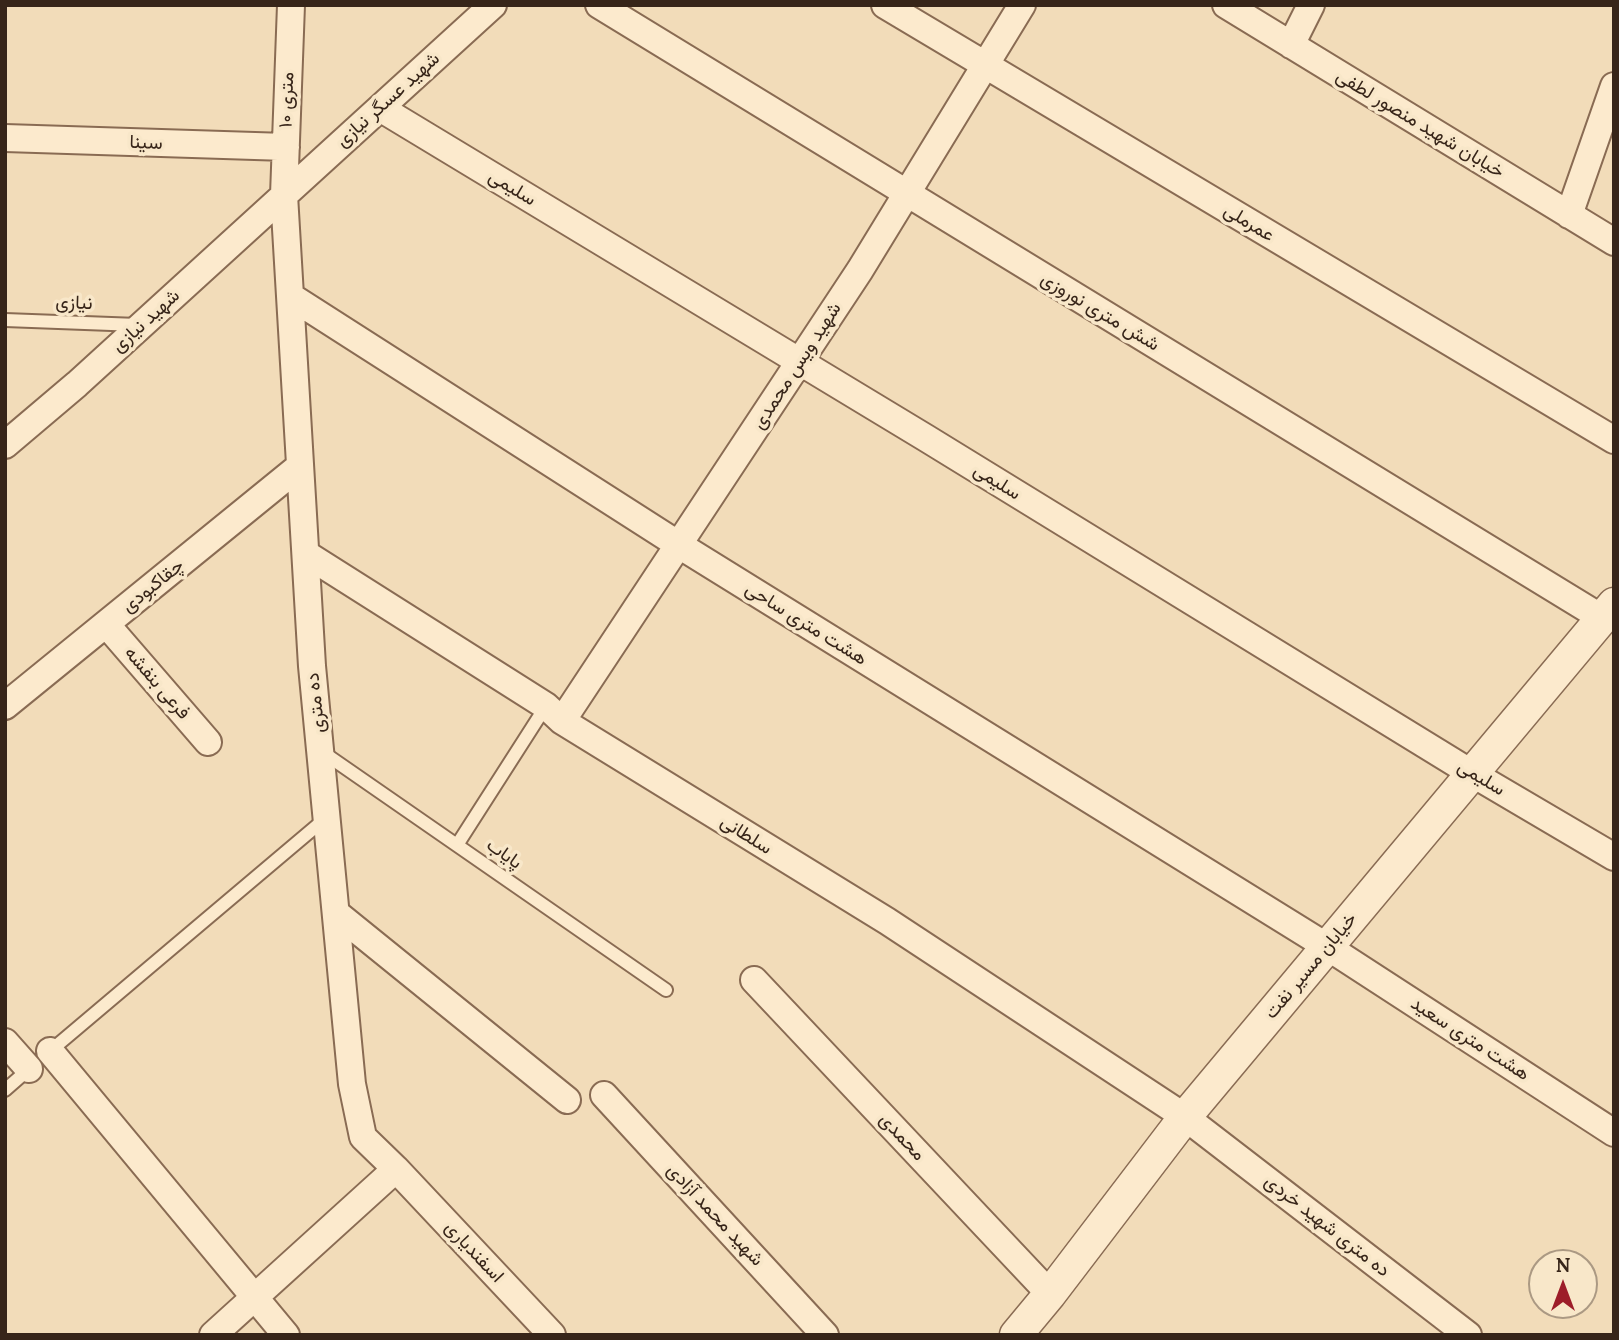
<!DOCTYPE html>
<html>
<head>
<meta charset="utf-8">
<style>
	body { margin:0 }
	#map { position:relative; width:1619px; height:1340px; overflow:hidden; background:#f2dcb9; font-family:Lora,serif }
	canvas { display:block }
	.frame { position:absolute; inset:0; border:7px solid #372519; pointer-events:none }
	.north { position:absolute; left:1528px; top:1249px; width:70px; height:70px; box-sizing:border-box; background:#f8e7c9; border:2px solid #ab9983; border-radius:50%; rotate:0deg; font-size:19px; font-weight:700; line-height:28px; text-align:center; color:#372519 }
	.north::after { content:''; display:block; margin:auto; width:24px; height:32px; background:#9d1d29; clip-path:polygon(50% 0,100% 100%,50% 72%,0 100%) }
</style>
</head>
<body>
<div id="map">
<canvas width="1619" height="1340"></canvas>
<div class="frame"></div>
<div class="north">N</div>
</div>
<script>
const ctx = document.querySelector('canvas').getContext('2d');
ctx.lineJoin = 'round';
const toPath = rows => new Path2D(rows.map(r => 'M' + r).join(''));
function strokePath(path, color, width, dash) { ctx.strokeStyle = color; ctx.lineWidth = width; ctx.lineCap = dash ? 'butt' : 'round'; ctx.setLineDash(dash || []); ctx.stroke(path); }
function write(font, color, halo, rows, align = 'center') {
  ctx.font = font + ' Lora,Vazirmatn,serif'; ctx.lineWidth = 7; ctx.setLineDash([]); ctx.textBaseline = 'middle'; ctx.strokeStyle = halo; ctx.fillStyle = color; for (const [text, x, y, turn = 0] of rows) {
    ctx.save(); ctx.translate(x, y); ctx.rotate((+turn || 0) * Math.PI / 180); ctx.textAlign = isNaN(turn) ? turn : align; if (halo) ctx.strokeText(text, 0, 0); ctx.fillText(text, 0, 0); ctx.restore();
  }
}
const service = toPath([
	[5,320,138,325],
	[321,751,666,990],
	[457,845,546,706],
	[49,1052,326,818],
	[5,1090,29,1069]
]);
const minor = toPath([
	[599,5,1602,618],
	[885,5,1614,440],
	[1226,5,1614,242],
	[1291,45,1311,5],
	[380,108,926,438,1473,774,1614,857],
	[5,138,286,147],
	[1569,215,1614,86],
	[290,296,679,545,1326,946,1614,1133],
	[5,445,77,384,493,5],
	[306,554,546,706,562,721,887,921,1185,1117,1468,1335],
	[106,624,208,742],
	[5,706,300,466],
	[562,721,860,270,1022,5],
	[336,913,567,1100],
	[754,980,1050,1294],
	[5,1042,29,1069],
	[50,1051,286,1335],
	[604,1095,825,1335],
	[396,1169,552,1335],
	[213,1335,396,1169,363,1137,352,1084,312,666,284,195,291,5]
]);
const tertiary = toPath([
	[1016,1335,1050,1294,1185,1117,1614,604]
]);
strokePath(service, '#896b53', 16);
strokePath(minor, '#896b53', 30);
strokePath(tertiary, '#896b53', 35);
strokePath(service, '#fceacd', 12);
strokePath(minor, '#fceacd', 26);
strokePath(tertiary, '#fceacd', 32);
write('19px', '#372519', '#f8e7c9', [
	["۱۰ متری",287,100,-88],
	["شهید عسگر نیازی",388,100,-42],
	["خیابان شهید منصور لطفی",1420,124,31],
	["سینا",146,143,2],
	["سلیمی",512,188,31],
	["عمرملی",1249,223,31],
	["نیازی",74,303,2],
	["شش متری نوروزی",1100,312,31],
	["شهید نیازی",146,321,-42],
	["شهید ویس محمدی",797,366,-57],
	["سلیمی",997,482,32],
	["چقاکبودی",153,586,-39],
	["هشت متری ساحی",806,624,32],
	["فرعی بنفشه",157,683,49],
	["ده متری",316,703,-96],
	["سلیمی",1481,778,31],
	["سلطانی",746,835,32],
	["پایاب",504,854,35],
	["خیابان مسیر نفت",1311,966,-50],
	["هشت متری سعید",1470,1039,33],
	["محمدی",902,1137,47],
	["شهید محمد آزادی",715,1215,47],
	["ده متری شهید خردی",1327,1226,38],
	["اسفندیاری",474,1252,47]
]);
</script>
</body>
</html>
